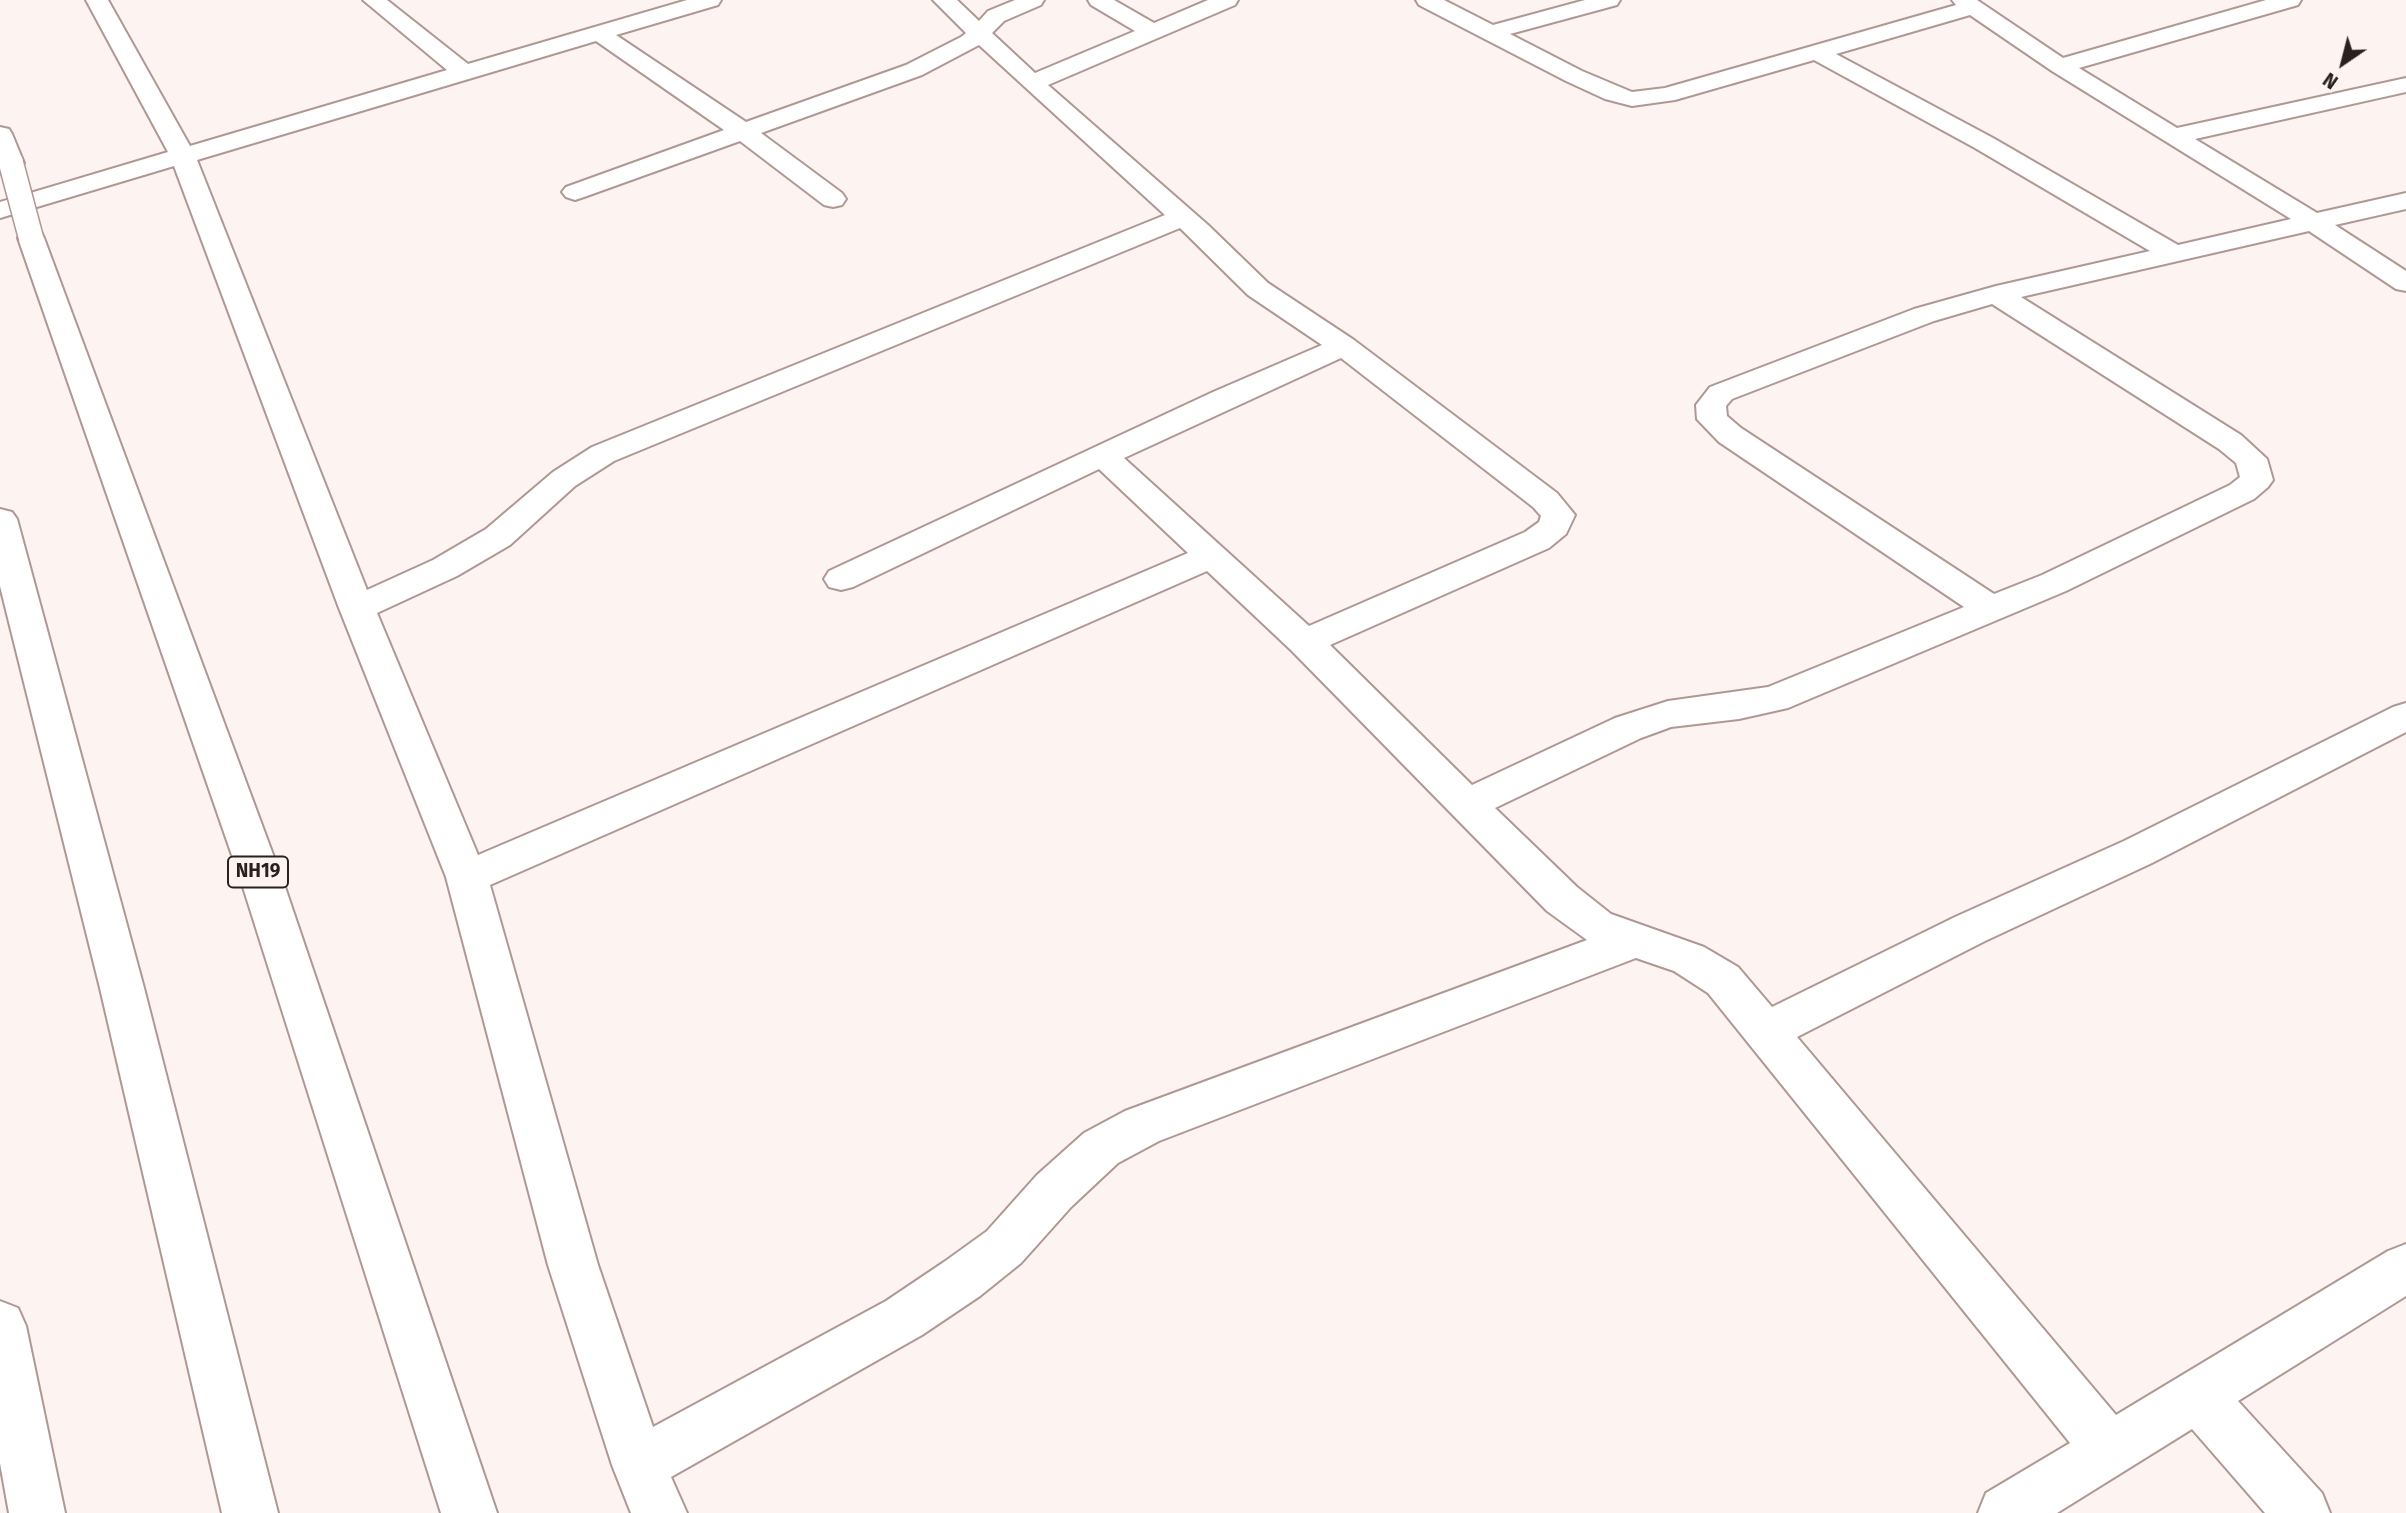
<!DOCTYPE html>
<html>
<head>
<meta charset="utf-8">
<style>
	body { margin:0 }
	#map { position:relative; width:2406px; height:1513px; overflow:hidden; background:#fdf3f1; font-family:"Fira Sans",sans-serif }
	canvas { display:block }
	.north { position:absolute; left:2308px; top:28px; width:70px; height:70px; -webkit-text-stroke:5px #fdf3f1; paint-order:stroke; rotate:215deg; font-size:19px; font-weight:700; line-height:28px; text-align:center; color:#2a211f }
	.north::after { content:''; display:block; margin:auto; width:24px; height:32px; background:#2a211f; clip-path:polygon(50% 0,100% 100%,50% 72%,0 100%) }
</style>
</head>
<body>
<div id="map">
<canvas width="2406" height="1513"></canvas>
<div class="north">N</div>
</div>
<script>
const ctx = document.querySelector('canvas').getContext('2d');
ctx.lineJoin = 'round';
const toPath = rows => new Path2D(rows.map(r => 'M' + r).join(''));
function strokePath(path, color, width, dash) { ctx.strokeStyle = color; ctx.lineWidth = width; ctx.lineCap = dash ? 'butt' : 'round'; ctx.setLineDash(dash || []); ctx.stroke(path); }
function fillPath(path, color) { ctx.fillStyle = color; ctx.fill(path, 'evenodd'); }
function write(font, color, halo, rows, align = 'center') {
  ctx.font = font + ' "Fira Sans",sans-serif'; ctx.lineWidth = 5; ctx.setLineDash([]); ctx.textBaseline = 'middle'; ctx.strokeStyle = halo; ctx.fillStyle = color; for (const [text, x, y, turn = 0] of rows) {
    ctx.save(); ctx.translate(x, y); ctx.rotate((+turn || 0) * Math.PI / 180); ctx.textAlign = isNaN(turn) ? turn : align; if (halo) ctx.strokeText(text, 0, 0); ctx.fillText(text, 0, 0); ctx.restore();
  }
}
const minor = toPath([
	[86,0,108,0,190,146,447,70,363,0,387,0,468,64,687,0,721,0,718,5,616,35,746,122,906,65,961,37,966,33,933,0,957,0,979,21,988,11,1015,0,1044,0,1041,5,1004,21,992,33,1035,73,1135,31,1091,5,1088,0,1114,0,1154,23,1208,0,1238,0,1235,5,1048,85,1208,225,1268,283,1354,340,1557,493,1575,515,1566,534,1549,548,1330,645,1472,785,1615,718,1668,701,1768,687,1964,607,1719,442,1697,419,1696,405,1710,387,1914,309,1996,286,2150,251,1975,148,1814,60,1675,100,1632,106,1605,99,1566,81,1419,5,1416,0,1444,0,1493,25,1585,0,1620,0,1617,5,1510,34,1582,71,1632,92,1665,88,1956,5,1952,0,1977,0,2063,58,2266,0,2301,0,2298,5,2079,68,2177,128,2406,78,2406,92,2195,139,2317,213,2406,193,2406,209,2335,225,2406,271,2406,291,2396,289,2309,231,2021,297,2241,435,2267,459,2273,480,2268,487,2254,499,2066,591,1788,708,1739,719,1671,727,1641,738,1495,808,1577,887,1611,914,1704,947,1738,967,1772,1007,1955,917,2124,841,2393,707,2406,703,2406,732,2152,863,1985,941,1797,1037,2116,1415,2388,1251,2406,1244,2406,1296,2238,1401,2322,1493,2330,1513,2265,1513,2192,1429,2057,1513,1978,1513,1986,1493,2070,1443,1708,993,1674,971,1636,958,1159,1141,1118,1163,1071,1207,1021,1263,980,1296,922,1335,671,1477,687,1513,631,1513,612,1465,548,1265,446,877,339,608,174,166,0,218,0,202,168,152,86,0],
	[1970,15,2052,71,2291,219,2178,245,1993,138,1836,54,1970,15],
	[596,41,724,130,566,187,562,192,566,197,575,200,584,197,740,141,824,205,833,207,842,205,846,199,842,193,761,133,922,75,979,45,1165,215,592,447,553,472,486,529,433,560,367,590,197,160,596,41],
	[1180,228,1248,295,1322,345,1213,392,829,571,824,579,829,587,841,590,853,587,1099,469,1188,553,478,855,377,613,457,576,510,545,575,486,614,461,1180,228],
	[1992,304,2219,449,2236,463,2240,477,2230,485,2042,575,1994,594,1741,428,1727,416,1726,406,1732,399,1934,321,1992,304],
	[1341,358,1533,507,1541,516,1539,522,1525,532,1309,626,1124,458,1341,358],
	[1207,571,1292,651,1547,911,1587,940,1125,1111,1084,1133,1037,1175,987,1231,944,1262,886,1301,653,1427,598,1265,490,885,1207,571],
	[0,1301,18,1308,26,1326,65,1513,9,1513,0,1463,0,1301]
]);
const highway = toPath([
	[0,127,9,129,12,134,24,163,20,168,11,171,0,165,0,127],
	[31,230,41,232,44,238,285,887,497,1513,441,1513,243,887,18,238,21,232,31,230],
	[0,509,12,512,17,519,144,988,278,1513,222,1513,100,988,0,586,0,509]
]);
strokePath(minor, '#af9894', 4);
strokePath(highway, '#af9894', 4);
fillPath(minor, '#fff');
fillPath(highway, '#fff');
const highwayBridge = toPath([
	[11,163,31,238]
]);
strokePath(highwayBridge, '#af9894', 27, []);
strokePath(highwayBridge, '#fff', 24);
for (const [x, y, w] of [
	[258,872,60]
]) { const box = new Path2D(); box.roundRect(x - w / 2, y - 15.5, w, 31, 5); ctx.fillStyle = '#fdf3f1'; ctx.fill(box); strokePath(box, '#2a211f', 2); }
write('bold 19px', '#2a211f', null, [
	["NH19",258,872]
]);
</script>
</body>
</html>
